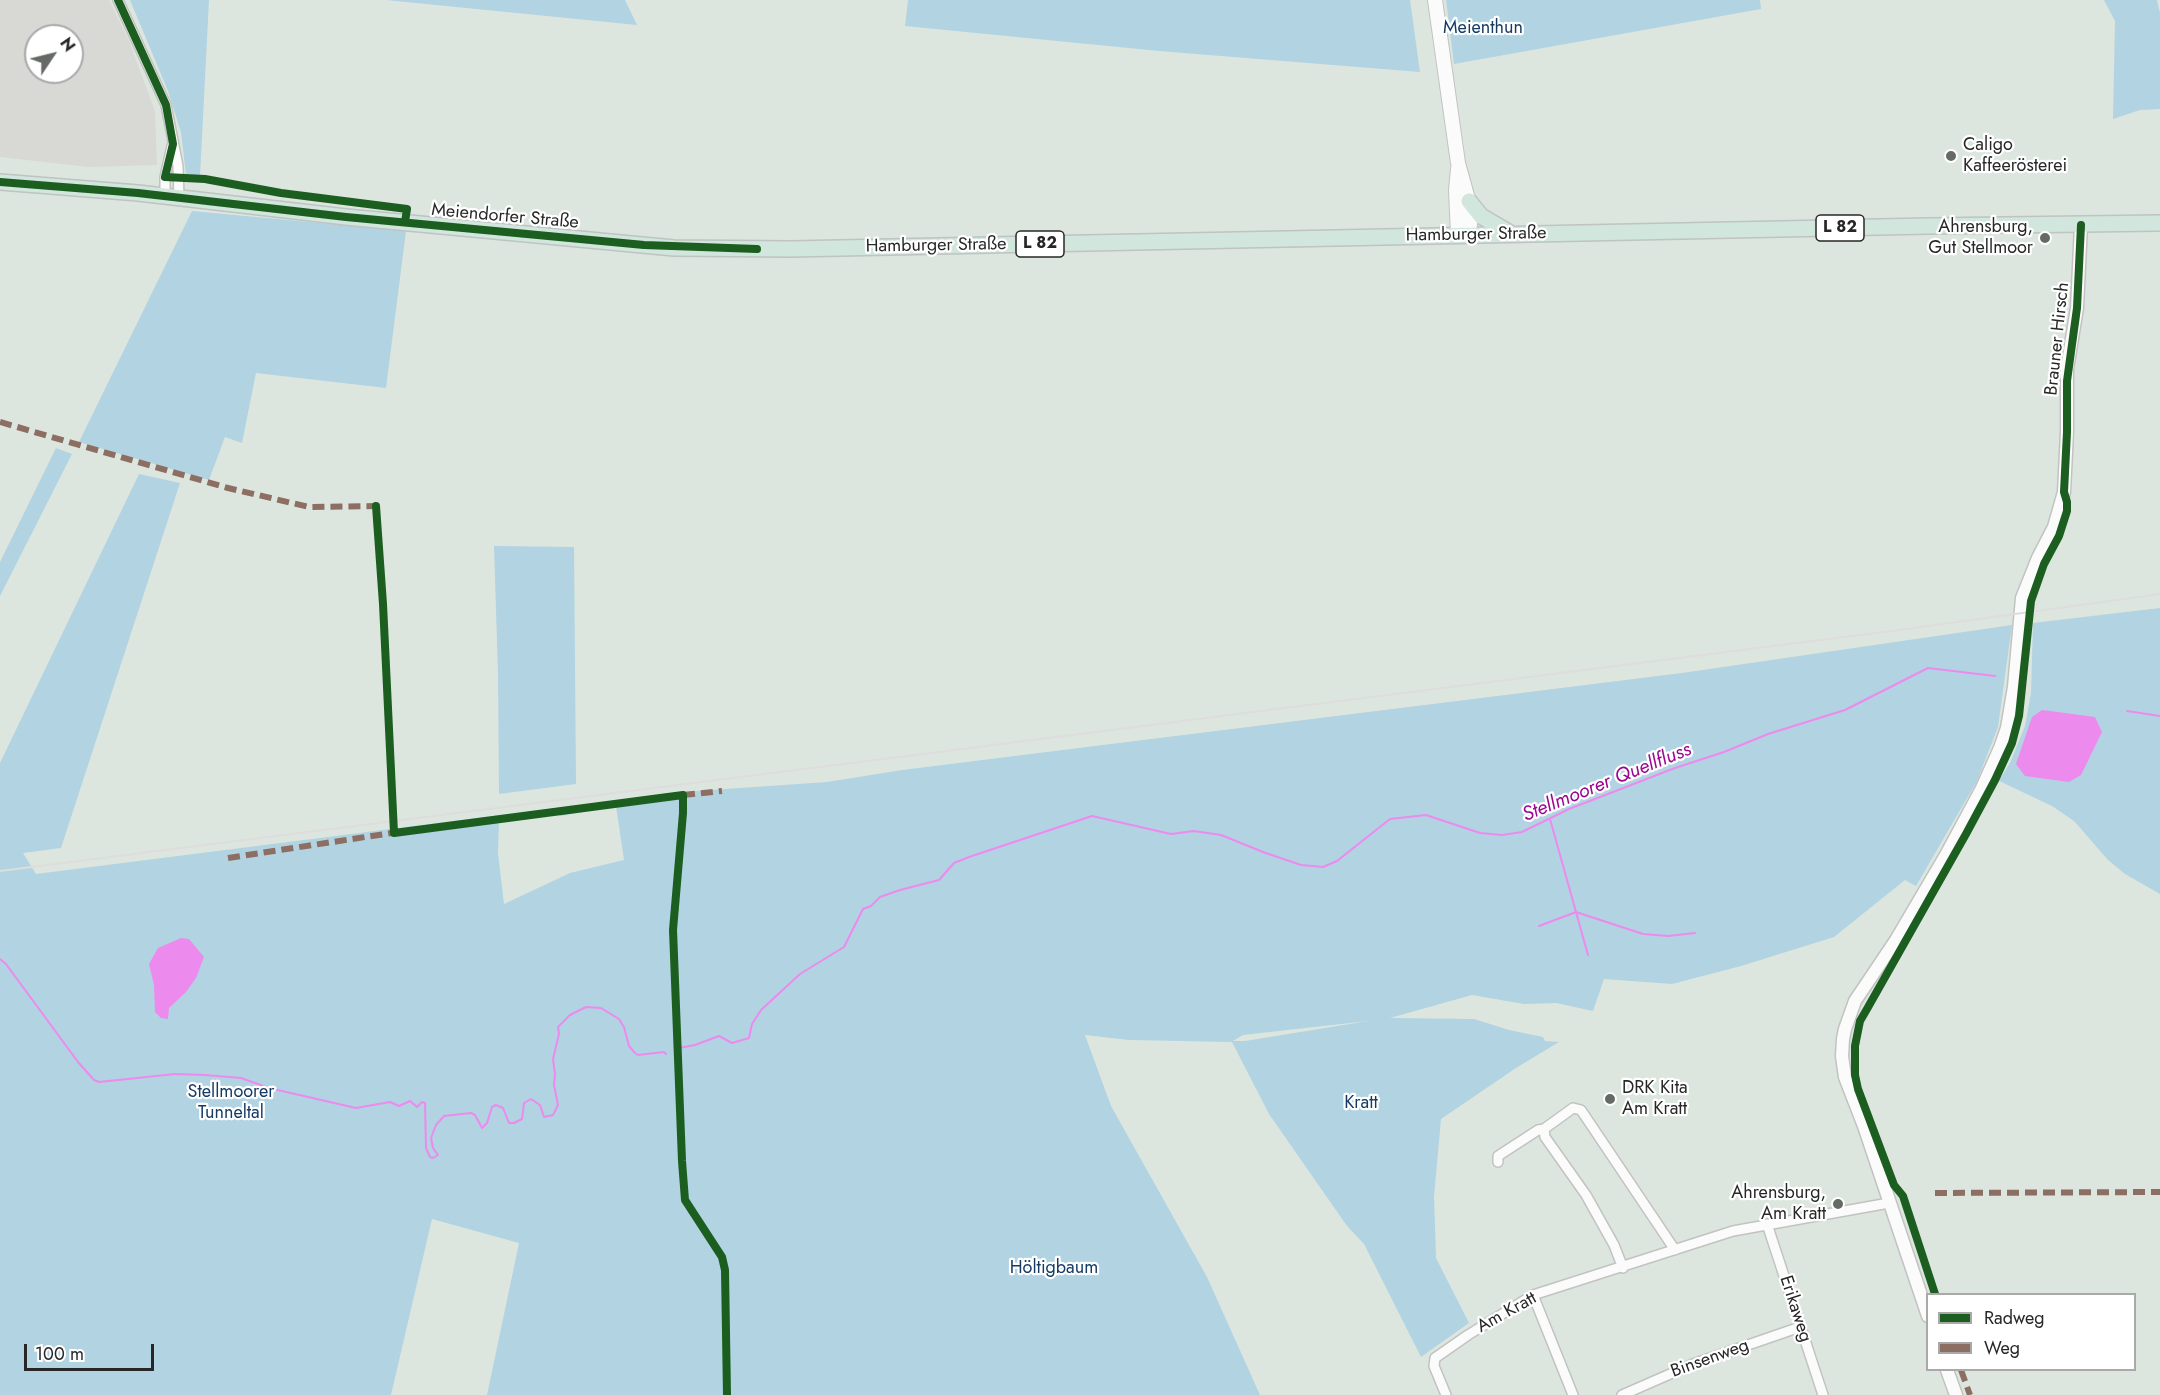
<!DOCTYPE html>
<html>
<head>
<meta charset="utf-8">
<style>
	body { margin:0 }
	#map { position:relative; width:2160px; height:1395px; overflow:hidden; background:#dce6df; font-family:Jost,sans-serif }
	canvas { display:block }
	.legend { position:absolute; left:1926px; top:1293px; width:210px; height:78px; box-sizing:border-box; background:#fff; border:2px solid #a9a9a9; margin:0; padding:8px 10px; list-style:none; font-size:18px; color:#272727 }
	.legend li { display:flex; align-items:center; gap:12px; height:30px }
	.legend b { width:30px; border:2px solid #a9a9a9 }
	.north { position:absolute; left:24px; top:24px; width:60px; height:60px; box-sizing:border-box; background:#fff; border:2px solid #a9a9a9; border-radius:50%; rotate:55deg; font-size:16px; font-weight:700; line-height:24px; text-align:center; color:#272727 }
	.north::after { content:''; display:block; margin:auto; width:21px; height:27px; background:#666a67; clip-path:polygon(50% 0,100% 100%,50% 72%,0 100%) }
	.scale { position:absolute; left:24px; top:1344px; width:130px; height:27px; box-sizing:border-box; border:3px solid #272727; border-top:0; padding-left:8px; font-size:18px; line-height:21px; white-space:nowrap; color:#272727; -webkit-text-stroke:4px #fff; paint-order:stroke }
</style>
</head>
<body>
<div id="map">
<canvas width="2160" height="1395"></canvas>
<ul class="legend">
<li><b style="height:8px;background:#1b5e20"></b>Radweg</li>
<li><b style="height:8px;background:#8d6e63"></b>Weg</li>
</ul>
<div class="north">N</div>
<div class="scale">100 m</div>
</div>
<script>
const ctx = document.querySelector('canvas').getContext('2d');
ctx.lineJoin = 'round';
function fillPath(path, color) { ctx.fillStyle = color; ctx.fill(path, 'evenodd'); }
const toPath = rows => new Path2D(rows.map(r => 'M' + r).join(''));
function strokePath(path, color, width, dash) { ctx.strokeStyle = color; ctx.lineWidth = width; ctx.lineCap = dash ? 'butt' : 'round'; ctx.setLineDash(dash || []); ctx.stroke(path); }
function write(font, color, halo, rows, align = 'center') {
  ctx.font = font + ' Jost,sans-serif'; ctx.lineWidth = 4.5; ctx.setLineDash([]); ctx.textBaseline = 'middle'; ctx.strokeStyle = halo; ctx.fillStyle = color; for (const [text, x, y, turn = 0] of rows) {
    ctx.save(); ctx.translate(x, y); ctx.rotate((+turn || 0) * Math.PI / 180); ctx.textAlign = isNaN(turn) ? turn : align; if (halo) ctx.strokeText(text, 0, 0); ctx.fillText(text, 0, 0); ctx.restore();
  }
}
fillPath(toPath([
	[0,0,109,0,129,41,155,111,157,165,89,167,0,157],
	[36,36,72,36,72,72,36,72]
]), '#d8d8d4');
fillPath(toPath([
	[130,0,209,0,200,176,186,175,181,132,168,91],
	[386,0,625,0,637,25],
	[908,0,1410,0,1420,72,1159,51,905,26],
	[1446,0,1760,0,1761,9,1454,64],
	[2104,0,2157,0,2160,13,2160,109,2140,110,2113,119,2115,21],
	[192,211,406,231,386,388,256,373,242,443,225,437,209,480,79,442],
	[56,448,72,454,0,596,0,562],
	[139,474,180,483,61,848,23,853,36,874,682,792,827,782,902,770,1682,673,2012,625,1998,727,1977,781,1916,886,1905,880,1834,937,1741,966,1672,984,1604,979,1593,1011,1556,1003,1524,1004,1472,995,1390,1018,1474,1019,1509,1030,1543,1037,1545,1041,1559,1042,1516,1068,1441,1119,1434,1197,1436,1258,1469,1323,1421,1357,1364,1244,1347,1226,1269,1114,1232,1042,1129,1040,1085,1035,1111,1106,1207,1277,1260,1395,487,1395,519,1243,432,1219,391,1395,0,1395,0,763],
	[616,806,624,860,570,873,504,904,498,853,499,820,553,813,561,816],
	[1368,1021,1245,1041,1233,1041,1243,1035],
	[494,546,574,547,576,784,499,794,498,673],
	[2160,608,2160,894,2125,874,2108,860,2074,821,2052,806,1997,780,2002,776,2010,763,2025,726,2031,693,2033,623]
]), '#b2d3e2');
fillPath(toPath([
	[2042,710,2095,717,2102,732,2081,775,2069,782,2025,776,2016,764,2032,717],
	[181,938,189,939,204,957,196,978,186,992,169,1008,168,1019,161,1018,155,1012,154,985,149,964,158,948]
]), '#ed8aed');
strokePath(toPath([
	[2127,711,2160,716],
	[1550,819,1588,955],
	[1539,926,1576,912,1643,934,1668,936,1695,933],
	[0,959,6,964,78,1062,94,1080,99,1082,175,1074,205,1075,241,1078,269,1088,356,1108,390,1102,399,1106,410,1101,417,1107,422,1102,425,1103,426,1148,430,1157,433,1158,438,1155,433,1148,431,1138,436,1125,444,1116,471,1113,475,1115,482,1128,487,1123,492,1107,496,1105,503,1108,509,1123,514,1123,522,1119,524,1103,531,1099,540,1105,544,1117,553,1115,558,1105,554,1085,555,1074,553,1059,559,1034,558,1027,570,1015,586,1007,601,1008,619,1019,624,1027,629,1046,635,1053,638,1055,664,1052,666,1054],
	[679,1048,695,1045,719,1036,732,1043,749,1038,752,1024,761,1010,800,974,844,947,863,909,871,906,880,897,900,890,939,880,954,863,969,857,1092,816,1171,834,1194,831,1221,835,1263,852,1301,865,1323,867,1337,861,1390,819,1426,815,1480,833,1502,835,1522,832,1569,809,1675,768,1724,752,1768,734,1845,710,1928,668,1995,676]
]), '#ed8aed', 2);
const minor = toPath([
	[118,0,166,105,178,166,179,198],
	[165,197,165,177,172,146],
	[1498,1162,1498,1156,1538,1130,1544,1129],
	[1767,1224,1823,1395],
	[1623,1268,1614,1245,1586,1195,1545,1137,1544,1129,1573,1108,1581,1110,1675,1250],
	[1533,1295,1573,1395],
	[1446,1395,1434,1366,1435,1358,1468,1335,1533,1295,1733,1231,1889,1203],
	[1622,1395,1693,1364,1800,1327]
]);
const tertiary = toPath([
	[1928,1316,1864,1126,1845,1077,1842,1056,1843,1039,1845,1029,1855,1001,1896,940,1946,855,1982,788,2000,748,2007,728,2014,687,2022,598,2038,558,2054,527,2064,492,2067,432,2067,369,2077,308,2081,225],
	[1947,1370,1956,1395]
]);
const secondary = toPath([
	[1435,0,1458,163,1471,210,1470,225,1458,235],
	[1458,169,1456,190,1458,235]
]);
const primary = toPath([
	[0,182,138,193,346,217,674,248,791,249,1929,226,2160,223],
	[1469,201,1481,216,1510,233]
]);
strokePath(minor, '#c2c3c1', 12);
strokePath(tertiary, '#c2c3c1', 15);
strokePath(secondary, '#c2c3c1', 16);
strokePath(primary, '#bfc3c1', 18);
strokePath(minor, '#fafbfa', 9);
strokePath(tertiary, '#fafbfa', 12);
strokePath(secondary, '#fafbfa', 14);
strokePath(primary, '#d1e6dc', 15);
strokePath(toPath([
	[0,871,1892,631,2160,594]
]), '#dedcdc', 2);
strokePath(toPath([
	[0,422,228,488,309,507,376,506,376,512],
	[683,795,722,791],
	[228,858,398,832],
	[1935,1193,2160,1192],
	[1961,1370,1970,1395]
]), '#8d6e63', 6, [12, 6]);
strokePath(toPath([
	[118,0,166,105,173,144,165,177,205,179,281,193,407,209,405,222],
	[0,182,138,193,346,217,644,245,757,249],
	[376,506,383,604,394,833,683,795,683,813,673,930,682,1161,685,1200,722,1257,725,1270,727,1395],
	[1935,1294,1903,1196,1894,1185,1858,1089,1855,1075,1855,1046,1860,1021,1867,1009,1966,834,1995,780,2012,743,2019,716,2031,601,2044,564,2059,536,2067,511,2067,502,2064,492,2067,432,2067,381,2077,308,2081,225]
]), '#1b5e20', 8);
for (const [x, y, r, color] of [
	[1951,156,6,"#666a67"],
	[2045,238,6,"#666a67"],
	[1610,1099,6,"#666a67"],
	[1838,1204,6,"#666a67"]
]) { const dot = new Path2D(); dot.arc(x, y, r, 0, 2 * Math.PI); ctx.fillStyle = color; ctx.fill(dot); strokePath(dot, '#fff', 2); }
for (const [x, y, w] of [
	[1840,228,48],
	[1040,244,48]
]) { const box = new Path2D(); box.roundRect(x - w / 2, y - 13, w, 26, 4.5); ctx.fillStyle = '#fff'; ctx.fill(box); strokePath(box, '#272727', 1.5); }
write('bold 16px', '#272727', null, [
	["L 82",1840,228],
	["L 82",1040,244]
]);
write('18px', '#153b65', '#fff', [
	["Meienthun",1483,29],
	["Stellmoorer",231,1093],
	["Tunneltal",231,1114],
	["Kratt",1361,1104],
	["Höltigbaum",1054,1269]
]);
write('18px', '#272727', '#fff', [
	["Caligo",1963,146],
	["Kaffeerösterei",1963,167],
	["Ahrensburg,",2033,228,"right"],
	["Gut Stellmoor",2033,249,"right"],
	["DRK Kita",1622,1089],
	["Am Kratt",1622,1110],
	["Ahrensburg,",1826,1194,"right"],
	["Am Kratt",1826,1215,"right"]
], 'left');
write('18px', '#272727', '#fff', [
	["Meiendorfer Straße",505,217,5],
	["Hamburger Straße",1476,235,-1],
	["Hamburger Straße",936,246,-1],
	["Brauner Hirsch",2058,339,-84],
	["Erikaweg",1795,1309,72],
	["Am Kratt",1507,1313,-29],
	["Binsenweg",1710,1359,-20]
]);
write('italic 20px', '#9b078f', '#fff', [
	["Stellmoorer Quellfluss",1607,783,-22]
]);
</script>
</body>
</html>
